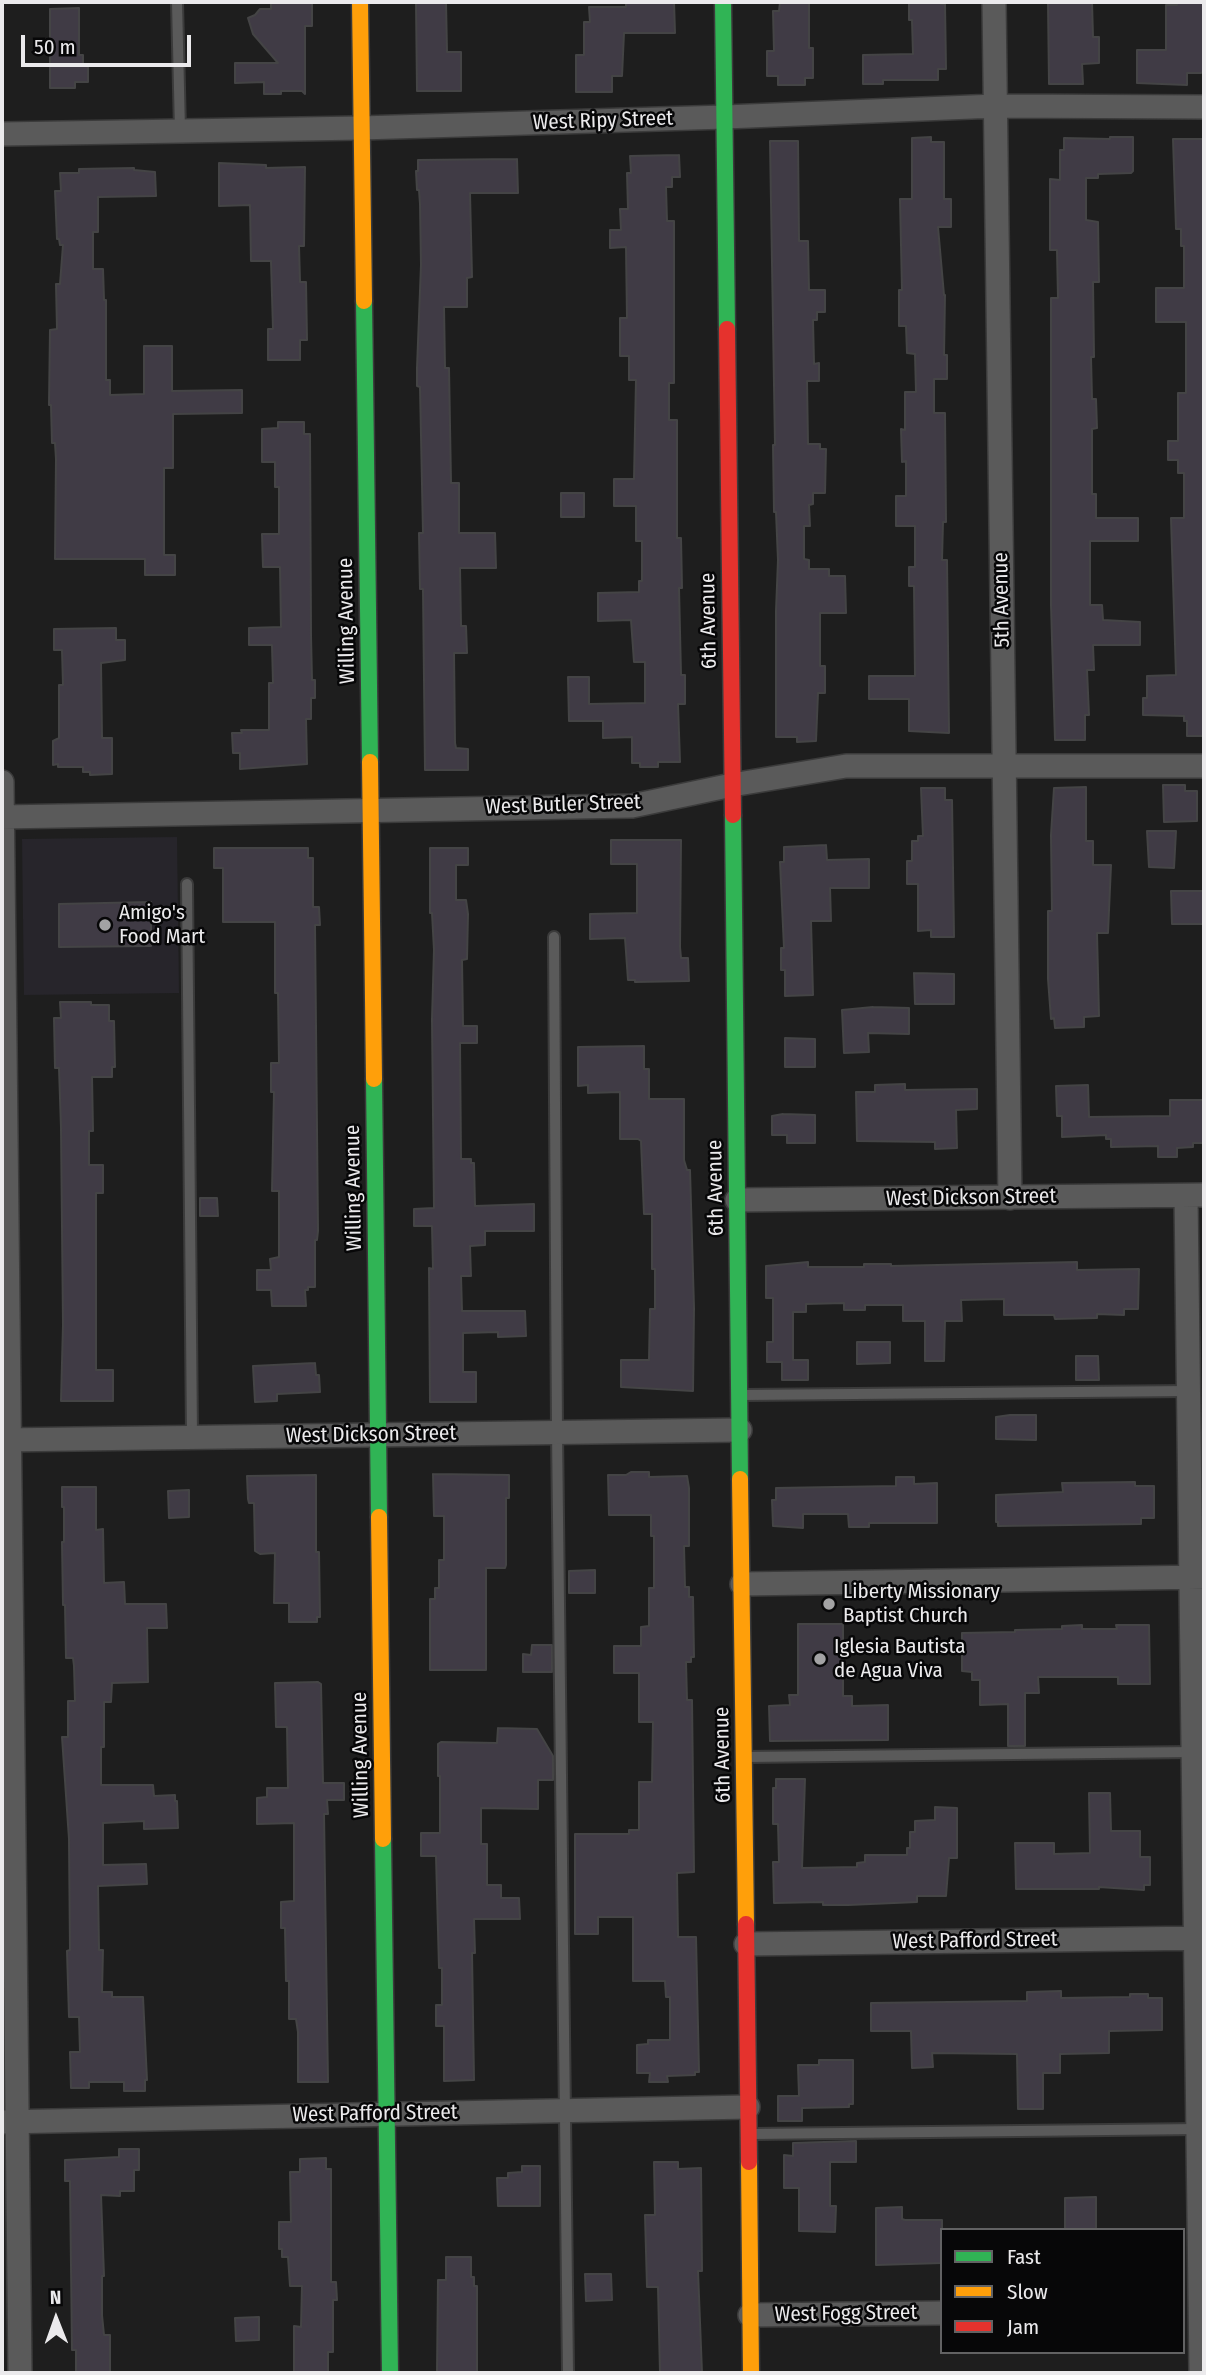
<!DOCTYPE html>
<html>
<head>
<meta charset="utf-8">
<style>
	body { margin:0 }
	#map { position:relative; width:1206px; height:2375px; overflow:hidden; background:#1e1e1e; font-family:"Fira Sans Condensed",sans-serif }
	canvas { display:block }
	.frame { position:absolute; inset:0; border:4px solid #ebeaec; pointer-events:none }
	.legend { position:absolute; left:940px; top:2228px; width:245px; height:126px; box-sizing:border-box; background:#070708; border:2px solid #626263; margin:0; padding:9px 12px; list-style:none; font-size:21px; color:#ebeaec }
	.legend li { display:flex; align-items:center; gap:14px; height:35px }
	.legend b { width:35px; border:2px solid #626263 }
	.north { position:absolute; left:21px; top:2284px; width:70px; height:70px; -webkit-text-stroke:5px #070708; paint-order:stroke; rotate:359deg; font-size:19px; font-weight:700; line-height:28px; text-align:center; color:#ebeaec }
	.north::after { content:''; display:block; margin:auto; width:24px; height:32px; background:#ebeaec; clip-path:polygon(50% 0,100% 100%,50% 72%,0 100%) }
	.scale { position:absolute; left:21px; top:35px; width:170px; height:32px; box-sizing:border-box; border:4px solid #ebeaec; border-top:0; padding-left:9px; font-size:21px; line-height:24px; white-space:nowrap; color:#ebeaec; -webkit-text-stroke:5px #070708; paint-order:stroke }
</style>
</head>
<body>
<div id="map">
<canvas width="1206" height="2375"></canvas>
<div class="frame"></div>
<ul class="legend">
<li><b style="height:9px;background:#30b455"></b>Fast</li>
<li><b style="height:9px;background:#ff9f0a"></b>Slow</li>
<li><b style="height:9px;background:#e5322d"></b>Jam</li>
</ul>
<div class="north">N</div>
<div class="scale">50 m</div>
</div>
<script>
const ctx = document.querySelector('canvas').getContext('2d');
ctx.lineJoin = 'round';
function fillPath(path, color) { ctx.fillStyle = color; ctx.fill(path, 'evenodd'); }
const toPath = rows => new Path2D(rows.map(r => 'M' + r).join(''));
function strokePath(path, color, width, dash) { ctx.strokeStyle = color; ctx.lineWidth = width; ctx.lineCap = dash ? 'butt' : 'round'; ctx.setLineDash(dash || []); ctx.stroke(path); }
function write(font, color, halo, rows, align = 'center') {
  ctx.font = font + ' "Fira Sans Condensed",sans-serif'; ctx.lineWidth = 5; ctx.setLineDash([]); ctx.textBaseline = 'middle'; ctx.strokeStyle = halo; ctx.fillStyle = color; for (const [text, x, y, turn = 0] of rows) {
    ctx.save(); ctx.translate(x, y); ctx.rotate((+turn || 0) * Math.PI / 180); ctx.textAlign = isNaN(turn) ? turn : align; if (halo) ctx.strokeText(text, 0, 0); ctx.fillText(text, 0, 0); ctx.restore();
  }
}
fillPath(toPath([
	[177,837,179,993,24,995,22,839]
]), '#27252b');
const building = toPath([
	[271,2,312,2,312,26,305,26,305,94,302,91,281,91,281,94,264,94,264,82,235,83,235,63,278,63,253,34,248,18,255,15,260,9,271,9,271,2],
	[416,2,446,2,447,52,461,52,461,91,417,91,416,2],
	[626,2,674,2,675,33,624,33,622,76,612,76,612,92,576,92,576,55,584,55,584,22,590,22,589,7,626,7,626,2],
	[780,2,809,2,809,48,813,48,813,78,805,78,805,85,778,85,778,76,767,76,767,51,774,51,773,11,779,11,780,2],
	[909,2,941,2,941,4,945,4,946,69,938,69,938,80,883,80,883,84,863,84,863,55,913,54,912,20,909,20,909,2],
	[1092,2,1093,37,1099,37,1099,63,1082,64,1083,84,1049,84,1048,3,1092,2],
	[1177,2,1204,2,1204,71,1201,73,1187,73,1187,85,1137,83,1137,50,1166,50,1166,5,1177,5,1177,2],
	[79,8,79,55,83,55,83,64,88,64,88,82,75,82,75,88,50,88,50,9,79,8],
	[931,137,931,142,944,142,944,199,951,199,951,227,938,227,944,295,945,295,944,355,947,355,947,379,934,379,934,413,945,413,946,522,943,522,942,560,947,560,949,733,909,731,909,699,869,699,869,676,915,676,914,586,909,586,909,567,915,567,915,526,896,526,896,496,906,496,906,461,902,462,901,429,905,430,905,392,916,392,915,354,907,353,906,326,899,326,899,290,902,290,900,199,912,199,912,138,931,137],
	[1110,137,1133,137,1133,171,1131,173,1098,174,1098,178,1086,178,1086,220,1098,222,1099,282,1093,282,1094,357,1091,357,1092,399,1096,399,1097,428,1092,429,1092,494,1096,494,1096,518,1138,518,1138,541,1090,541,1090,605,1102,605,1103,620,1140,622,1140,645,1093,645,1094,670,1087,670,1089,715,1085,715,1085,740,1055,740,1051,605,1051,298,1058,298,1057,250,1050,250,1050,179,1060,180,1060,150,1064,150,1064,138,1110,139,1110,137],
	[1173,139,1204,139,1204,736,1187,736,1187,721,1184,721,1184,716,1143,715,1143,698,1147,698,1147,676,1176,675,1171,518,1184,518,1184,473,1178,473,1178,460,1168,460,1168,441,1178,441,1178,393,1186,393,1186,322,1156,322,1156,288,1184,288,1184,246,1181,246,1181,229,1176,229,1173,139],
	[770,141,798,141,799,241,808,241,809,290,825,290,825,312,817,312,817,320,813,320,814,364,819,363,819,381,807,381,808,444,820,444,820,449,826,449,825,493,813,493,813,504,809,505,810,526,804,526,804,559,809,560,809,569,829,569,829,576,845,576,846,613,820,613,820,666,825,666,825,693,818,693,816,741,797,742,797,737,776,737,776,611,778,560,776,512,774,512,773,445,775,445,770,141],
	[679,155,680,177,672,177,672,187,666,187,667,221,674,221,674,383,669,383,669,420,677,420,677,538,681,538,682,588,679,588,681,675,685,675,685,704,678,704,680,762,658,762,658,767,640,767,640,763,632,763,632,737,603,738,603,721,569,721,568,677,589,677,589,704,645,703,645,662,634,662,631,620,598,621,598,593,639,592,639,581,642,581,642,541,636,541,636,506,614,506,614,479,634,479,636,380,629,380,629,356,620,356,620,318,627,318,626,247,610,248,610,230,621,230,620,209,628,209,627,173,631,173,630,156,679,155],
	[517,159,518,193,470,193,472,277,467,278,467,307,444,307,445,368,449,368,451,483,459,483,459,533,495,533,496,568,460,568,461,626,466,626,467,653,454,653,455,743,456,748,468,749,468,770,425,770,423,589,420,589,419,533,423,533,420,387,417,386,417,368,421,265,420,204,419,190,417,190,416,171,418,171,418,160,517,159],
	[219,163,266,165,266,168,305,167,304,246,299,246,300,282,306,282,307,340,300,340,300,360,268,360,268,329,273,329,271,261,251,261,250,205,219,206,219,163],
	[134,168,134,170,155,172,156,196,98,197,98,232,93,232,93,269,103,269,104,300,106,300,106,380,110,380,110,395,144,394,144,346,172,346,172,391,242,390,242,413,173,414,173,468,164,468,164,555,175,555,175,575,145,575,145,559,55,559,56,459,55,443,52,443,51,405,49,405,50,330,57,329,56,284,60,284,63,245,60,245,59,239,57,239,55,191,61,191,60,173,79,173,79,169,134,168],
	[278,422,304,422,304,434,310,434,311,636,312,680,315,680,315,698,311,698,311,719,306,719,307,764,240,769,240,753,233,753,232,733,242,733,241,730,269,730,269,683,273,683,272,645,249,645,249,628,281,627,280,567,263,567,262,534,279,534,279,487,275,487,275,462,262,462,262,429,278,428,278,422],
	[561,493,584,493,584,517,561,517,561,493],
	[116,628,116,640,125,640,125,660,101,663,102,738,112,738,112,774,90,775,90,772,83,772,83,767,58,767,58,764,53,765,53,741,59,738,59,685,63,685,62,650,54,650,54,629,116,628],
	[1163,785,1185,785,1185,791,1197,791,1197,821,1164,822,1163,785],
	[1086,787,1086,841,1093,841,1093,865,1111,865,1108,933,1097,933,1099,1016,1084,1017,1084,1027,1055,1028,1054,1018,1051,1019,1048,979,1048,911,1052,911,1051,835,1054,788,1086,787],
	[921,788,945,788,945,800,952,800,954,937,931,937,931,930,918,931,918,884,907,884,907,861,912,861,912,841,918,841,918,836,923,836,921,788],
	[1147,831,1176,831,1174,868,1149,867,1147,831],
	[611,840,681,840,680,947,681,958,688,958,689,981,635,982,635,980,628,980,625,938,590,939,590,914,637,913,637,864,611,864,611,840],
	[826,845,827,860,869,859,869,888,830,888,831,921,811,921,813,995,785,996,785,970,781,970,781,948,784,948,780,862,784,862,784,847,826,845],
	[214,848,308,848,308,858,313,858,313,907,319,907,320,925,315,925,318,1231,317,1240,315,1240,315,1287,308,1287,308,1290,305,1290,306,1306,272,1306,271,1290,257,1290,257,1270,271,1270,270,1259,279,1257,279,1191,272,1191,274,1092,271,1092,271,1063,279,1063,278,993,275,993,275,922,223,922,223,868,214,868,214,848],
	[430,848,468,848,468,865,456,865,456,900,466,900,468,914,467,959,462,960,463,1026,477,1026,477,1043,460,1043,461,1159,471,1159,471,1163,474,1163,475,1206,534,1204,534,1231,485,1231,485,1245,470,1246,471,1276,461,1276,462,1311,525,1311,526,1336,498,1337,498,1332,463,1333,463,1372,476,1372,476,1402,430,1402,429,1268,433,1269,432,1226,414,1226,414,1209,434,1208,432,1019,434,950,432,913,430,913,430,848],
	[1171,891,1204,891,1204,924,1172,924,1171,891],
	[151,902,151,946,59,947,59,904,151,902],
	[914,973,954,974,954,1004,915,1004,914,973],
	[60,1002,91,1002,91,1005,109,1005,109,1021,114,1021,115,1067,112,1067,112,1077,92,1077,93,1131,89,1131,89,1165,103,1165,103,1193,96,1193,96,1370,113,1370,113,1401,61,1401,63,1325,61,1128,59,1068,55,1068,54,1018,61,1018,60,1002],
	[873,1007,909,1008,909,1034,868,1033,869,1052,844,1053,842,1010,873,1007],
	[785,1038,815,1039,815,1067,785,1067,785,1038],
	[644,1046,644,1069,649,1069,649,1099,684,1099,684,1160,687,1170,690,1170,694,1308,693,1391,621,1387,621,1360,649,1360,650,1309,655,1309,655,1269,652,1269,652,1214,644,1214,641,1141,638,1139,620,1139,620,1092,588,1093,588,1085,578,1086,578,1047,644,1046],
	[905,1084,905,1090,977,1089,977,1109,956,1110,957,1148,935,1149,935,1142,857,1141,856,1092,875,1092,875,1085,905,1084],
	[1088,1085,1089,1117,1170,1116,1170,1100,1204,1100,1204,1143,1193,1143,1193,1147,1177,1148,1177,1157,1158,1157,1158,1146,1111,1147,1111,1139,1106,1139,1106,1135,1062,1137,1062,1116,1057,1116,1056,1086,1088,1085],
	[783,1114,815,1115,815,1143,787,1143,787,1135,772,1135,772,1116,783,1114],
	[200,1198,217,1198,218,1216,200,1216,200,1198],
	[808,1262,808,1267,864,1267,864,1264,891,1264,891,1266,1077,1262,1077,1270,1139,1269,1138,1309,1124,1309,1124,1315,1097,1314,1097,1318,1055,1319,1054,1315,1004,1315,1004,1299,961,1300,962,1321,945,1321,944,1361,925,1361,925,1321,903,1321,903,1305,865,1305,865,1310,844,1310,844,1303,806,1304,806,1312,793,1312,793,1360,808,1360,808,1380,782,1380,782,1362,767,1362,767,1342,773,1342,773,1298,766,1298,766,1266,808,1262],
	[857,1342,890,1342,890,1363,857,1364,857,1342],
	[1076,1356,1098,1356,1099,1380,1076,1380,1076,1356],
	[315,1363,316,1375,319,1375,320,1392,277,1394,277,1401,255,1402,253,1366,315,1363],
	[1010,1415,1036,1415,1036,1440,996,1439,996,1417,1010,1415],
	[631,1472,649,1472,649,1477,687,1476,689,1488,689,1546,684,1546,685,1587,689,1587,689,1597,693,1597,694,1657,691,1657,691,1662,686,1662,687,1700,692,1700,694,1872,677,1873,678,1937,696,1937,699,2072,695,2072,695,2075,667,2076,668,2082,649,2082,650,2073,637,2073,637,2045,648,2044,648,2040,670,2040,670,1997,666,1997,665,1981,633,1981,633,1917,598,1917,598,1934,575,1934,575,1834,629,1834,629,1830,639,1830,639,1782,652,1782,653,1722,639,1722,639,1673,614,1673,614,1646,641,1646,641,1627,649,1626,649,1588,654,1588,654,1536,651,1536,651,1515,609,1515,608,1475,626,1475,631,1472],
	[433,1474,509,1475,509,1498,506,1498,506,1565,505,1568,486,1568,486,1670,430,1670,430,1599,435,1599,435,1588,439,1588,439,1560,444,1560,444,1516,434,1516,433,1474],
	[316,1475,316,1552,319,1552,320,1617,317,1617,317,1622,289,1622,289,1603,274,1603,275,1553,260,1554,255,1551,254,1503,249,1503,248,1499,247,1476,316,1475],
	[896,1477,914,1477,914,1484,937,1483,937,1523,869,1523,869,1527,849,1527,848,1514,803,1514,803,1528,773,1526,772,1500,776,1500,776,1488,896,1486,896,1477],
	[1135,1482,1135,1486,1154,1486,1154,1518,1141,1518,1141,1524,998,1526,998,1522,996,1522,996,1495,1063,1492,1062,1483,1135,1482],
	[62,1487,96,1487,96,1530,103,1529,104,1583,124,1582,125,1604,166,1604,167,1628,147,1628,148,1682,112,1683,111,1702,104,1702,104,1747,101,1747,101,1785,153,1785,154,1796,175,1795,175,1801,177,1801,178,1828,144,1829,144,1821,103,1823,103,1865,146,1864,147,1884,98,1886,99,1950,103,1950,102,1992,112,1992,112,1997,143,1997,147,2080,145,2080,145,2091,124,2091,124,2082,89,2082,89,2088,71,2088,70,2052,80,2052,79,2017,69,2017,67,1951,70,1950,69,1839,62,1737,68,1737,68,1701,75,1701,74,1666,73,1658,66,1658,65,1605,63,1605,62,1542,64,1542,64,1507,62,1507,62,1487],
	[189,1490,189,1517,169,1518,168,1491,189,1490],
	[595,1570,595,1593,569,1593,569,1571,595,1570],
	[798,1624,843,1624,843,1696,852,1696,852,1706,888,1705,888,1740,770,1741,769,1706,790,1705,789,1695,798,1695,798,1624],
	[1082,1625,1082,1629,1117,1629,1116,1625,1149,1625,1150,1684,1118,1684,1118,1677,1038,1677,1039,1693,1025,1693,1025,1746,1008,1746,1008,1704,980,1705,980,1680,972,1680,972,1672,962,1671,962,1633,1015,1632,1015,1630,1062,1629,1062,1626,1082,1625],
	[532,1645,552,1645,552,1672,523,1672,523,1654,531,1655,532,1645],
	[318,1682,321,1684,323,1783,344,1783,344,1800,327,1800,328,1814,324,1814,328,2082,298,2082,298,2032,296,2019,289,2019,289,1981,286,1981,285,1928,281,1928,281,1902,294,1901,294,1823,257,1824,257,1798,267,1797,267,1788,288,1788,287,1727,276,1727,275,1683,318,1682],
	[498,1728,537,1729,553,1756,553,1780,538,1780,538,1809,481,1808,481,1844,487,1844,487,1885,501,1885,501,1898,519,1898,520,1919,474,1919,475,1953,472,1953,474,2080,444,2081,444,2026,436,2026,436,2005,442,2005,442,1968,439,1968,436,1856,421,1856,421,1833,440,1833,440,1776,438,1776,438,1744,441,1742,497,1743,498,1728],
	[776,1779,805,1779,802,1868,857,1867,857,1863,865,1862,865,1855,907,1855,907,1848,910,1848,910,1832,915,1832,915,1821,935,1820,935,1807,957,1808,957,1858,949,1858,946,1896,917,1896,917,1902,848,1905,823,1905,823,1902,774,1903,773,1862,779,1862,778,1824,773,1824,773,1788,776,1788,776,1779],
	[1089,1793,1110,1793,1111,1831,1140,1831,1140,1857,1150,1857,1150,1885,1144,1885,1144,1890,1099,1887,1099,1889,1016,1889,1015,1843,1054,1843,1054,1854,1090,1853,1089,1793],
	[1061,1991,1061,1998,1130,1997,1130,1994,1148,1994,1148,1998,1162,1998,1162,2030,1109,2031,1109,2053,1060,2054,1060,2073,1043,2073,1043,2109,1018,2109,1017,2054,932,2053,933,2067,912,2068,911,2031,871,2031,871,2003,1027,2001,1027,1992,1061,1991],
	[819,2060,853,2060,853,2104,849,2104,849,2107,802,2108,802,2121,778,2121,778,2096,799,2096,798,2065,819,2065,819,2060],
	[856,2141,856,2162,830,2162,830,2206,836,2206,835,2232,799,2231,799,2188,784,2188,784,2155,793,2156,793,2143,856,2141],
	[119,2149,139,2149,139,2170,134,2170,134,2191,120,2191,120,2196,101,2195,104,2276,102,2276,102,2315,104,2335,110,2335,110,2373,76,2373,76,2350,72,2350,70,2181,65,2181,65,2160,119,2157,119,2149],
	[326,2158,326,2169,331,2169,331,2282,336,2282,337,2300,333,2300,333,2352,328,2352,328,2373,294,2373,294,2326,301,2327,302,2286,290,2286,288,2257,282,2257,282,2249,279,2249,279,2222,291,2222,290,2172,300,2172,300,2159,326,2158],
	[654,2162,678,2162,678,2169,701,2168,702,2271,698,2271,702,2373,660,2373,658,2287,647,2287,645,2215,655,2215,654,2162],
	[522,2166,540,2166,540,2206,498,2206,497,2178,508,2178,508,2173,522,2172,522,2166],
	[1096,2197,1096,2230,1065,2230,1065,2198,1096,2197],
	[902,2207,902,2219,905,2220,942,2220,942,2263,876,2265,876,2208,902,2207],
	[446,2257,471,2257,471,2277,474,2277,474,2286,477,2286,477,2373,437,2373,438,2280,446,2280,446,2257],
	[585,2274,611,2274,612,2300,586,2301,585,2274],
	[259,2317,259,2340,236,2341,235,2318,259,2317]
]);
fillPath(building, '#403b45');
strokePath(building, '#444445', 2);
const lane = toPath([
	[177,2,180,131],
	[187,884,192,1437],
	[554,937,557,1432,568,2373],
	[742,1395,1189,1391],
	[745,1757,1194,1752],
	[752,2134,1198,2129]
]);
const street = toPath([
	[994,2,1010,1198],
	[2,134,361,128,725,117,996,106,1204,107],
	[2,782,20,2373],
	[2,817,632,806,732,785,846,766,1204,766],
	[1186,1196,1201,2373],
	[737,1200,1204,1195],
	[2,1440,740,1430],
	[742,1584,1204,1577],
	[746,1944,1204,1938],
	[2,2122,748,2107],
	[750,2315,942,2313]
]);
const fast = toPath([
	[723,2,727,329],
	[364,301,370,762],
	[733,815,740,1479],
	[374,1079,379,1517],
	[383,1839,390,2373]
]);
const slow = toPath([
	[360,2,364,301],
	[370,762,374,1079],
	[740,1479,746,1924],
	[379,1517,383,1839],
	[749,2162,751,2373]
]);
const jam = toPath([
	[727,329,733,815],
	[746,1924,749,2162]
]);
strokePath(lane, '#3b3b3b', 14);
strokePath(street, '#3b3b3b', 26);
strokePath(fast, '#3b3b3b', 19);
strokePath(slow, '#3b3b3b', 19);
strokePath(jam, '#3b3b3b', 19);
strokePath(lane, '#5a5a5a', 10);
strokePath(street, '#5a5a5a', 23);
strokePath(fast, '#30b455', 16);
strokePath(slow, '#ff9f0a', 16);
strokePath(jam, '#e5322d', 16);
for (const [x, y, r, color] of [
	[105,925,7,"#a3a3a4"],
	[829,1604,7,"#a3a3a4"],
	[820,1659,7,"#a3a3a4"]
]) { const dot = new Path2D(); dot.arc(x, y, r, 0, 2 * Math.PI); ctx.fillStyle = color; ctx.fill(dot); strokePath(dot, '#070708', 2.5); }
write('21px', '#ebeaec', '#070708', [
	["West Ripy Street",603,121,-2],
	["5th Avenue",1002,600,-91],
	["Willing Avenue",347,621,-91],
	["6th Avenue",709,621,-91],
	["West Butler Street",563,805,-2],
	["Willing Avenue",354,1188,-91],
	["6th Avenue",716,1188,-91],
	["West Dickson Street",971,1198,-1],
	["West Dickson Street",371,1435,-1],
	["Willing Avenue",361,1755,-91],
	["6th Avenue",723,1755,-91],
	["West Pafford Street",975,1941,-1],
	["West Pafford Street",375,2114,-1],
	["West Fogg Street",846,2314,-1]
]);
write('21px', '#ebeaec', '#070708', [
	["Amigo's",119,913],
	["Food Mart",119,937],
	["Liberty Missionary",843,1592],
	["Baptist Church",843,1616],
	["Iglesia Bautista",834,1647],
	["de Agua Viva",834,1671]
], 'left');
</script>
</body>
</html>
